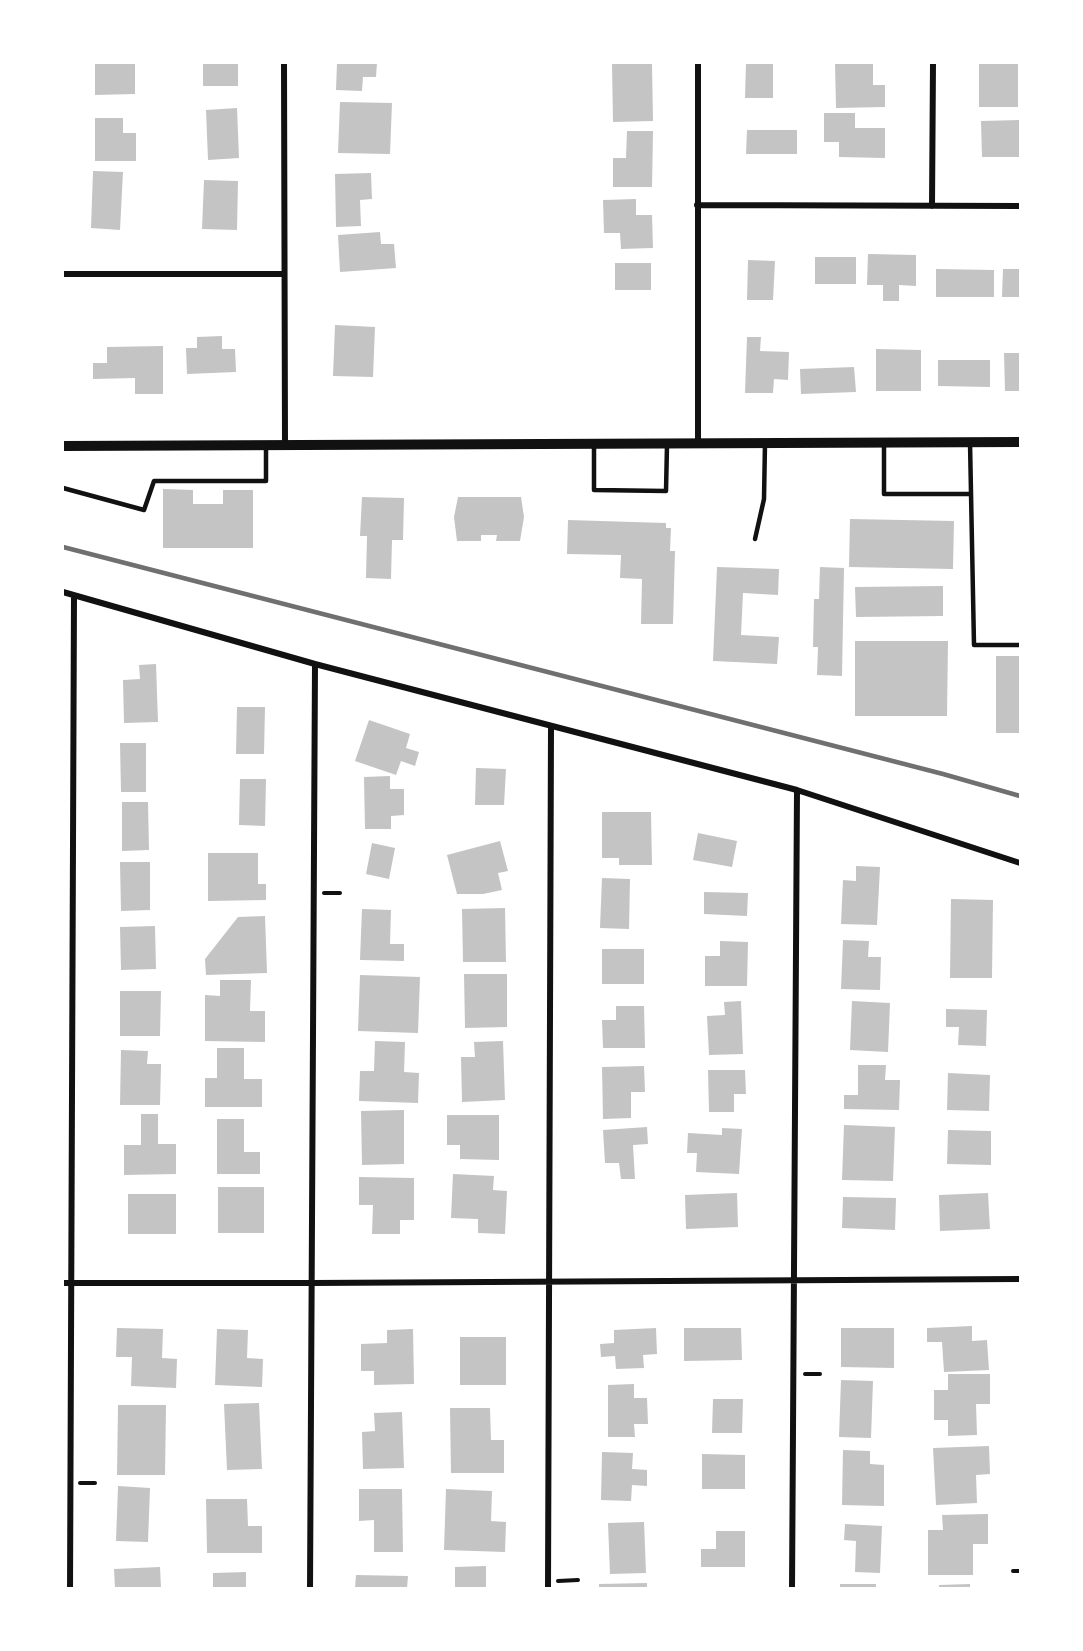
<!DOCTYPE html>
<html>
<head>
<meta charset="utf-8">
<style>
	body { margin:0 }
	#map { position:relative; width:1083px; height:1651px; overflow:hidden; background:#fff; font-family:"Varela Round",sans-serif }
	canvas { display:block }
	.frame { position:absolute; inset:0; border:64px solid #fff; pointer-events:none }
</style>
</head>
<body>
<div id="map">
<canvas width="1083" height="1651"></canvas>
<div class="frame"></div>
</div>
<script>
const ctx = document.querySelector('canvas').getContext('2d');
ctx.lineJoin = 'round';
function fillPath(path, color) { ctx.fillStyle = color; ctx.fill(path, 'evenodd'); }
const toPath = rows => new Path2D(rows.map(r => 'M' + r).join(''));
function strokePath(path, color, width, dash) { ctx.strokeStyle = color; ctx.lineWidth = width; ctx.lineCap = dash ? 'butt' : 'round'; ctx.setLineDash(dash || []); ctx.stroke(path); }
fillPath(toPath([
	[95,63,135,63,135,94,95,95],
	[203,63,238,63,238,86,203,86],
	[337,63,377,63,376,77,363,77,362,91,336,90],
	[652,63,653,121,613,122,612,64],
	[746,63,773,63,773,98,745,98],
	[835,63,873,63,873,85,885,85,885,107,836,108],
	[979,63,1018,63,1018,107,979,107],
	[340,102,392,103,390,154,338,153],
	[237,108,239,158,208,160,206,110],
	[824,113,855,113,855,128,885,128,885,158,839,157,839,142,824,142],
	[95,118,123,118,123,133,136,133,136,161,95,161],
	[1020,120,1020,157,982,157,981,121],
	[747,130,797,130,797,154,746,154],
	[627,131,653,131,652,187,613,187,613,158,626,158],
	[93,171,123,172,120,230,91,228],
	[371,173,372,199,360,200,361,226,336,227,335,174],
	[204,180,238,181,237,230,202,229],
	[636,199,636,215,652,215,653,248,621,249,620,233,604,233,603,200],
	[380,232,381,244,394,244,396,268,340,272,338,235],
	[868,254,916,255,916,286,899,285,899,301,883,301,883,285,867,285],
	[815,257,856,257,856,284,815,284],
	[748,260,775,261,773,300,747,300],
	[615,263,651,263,651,290,615,290],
	[936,269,994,270,994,297,936,297],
	[1003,269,1020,269,1020,297,1002,297],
	[335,325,375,327,373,377,333,376],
	[222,336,222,349,235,349,236,372,187,374,186,348,197,348,197,337],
	[747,337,761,337,760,351,789,352,788,380,774,379,773,393,745,393],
	[163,346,163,394,135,394,135,378,93,379,93,363,107,363,107,347],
	[876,349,921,350,921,391,876,391],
	[1004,353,1020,353,1020,391,1005,391],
	[938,360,990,360,990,387,938,386],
	[854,367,856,392,801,394,800,369],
	[163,489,193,490,193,504,223,504,223,490,253,490,253,548,163,548],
	[362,497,404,498,403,540,392,540,391,579,366,578,367,536,360,536],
	[458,497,521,497,524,517,520,541,496,541,497,535,481,535,481,541,457,541,454,517],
	[850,519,954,521,953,569,849,567],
	[568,520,666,523,666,528,671,528,670,551,675,551,673,624,641,624,642,579,620,578,621,555,567,554],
	[717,567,779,569,778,595,743,593,741,635,779,637,777,664,713,661],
	[820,567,844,568,842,676,817,675,818,647,813,647,814,599,819,599],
	[943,586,943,616,856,617,855,587],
	[855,641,948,641,947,716,855,716],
	[996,656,1020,656,1020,733,996,733],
	[156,664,158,722,124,723,123,680,140,679,139,665],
	[237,707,265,707,264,754,236,754],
	[369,720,410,734,406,748,419,752,415,766,401,761,396,775,355,761],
	[120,743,146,743,146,792,121,792],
	[476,768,506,769,504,805,475,805],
	[390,776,390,789,404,789,404,815,391,816,391,829,365,829,364,777],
	[240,779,266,779,265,826,239,825],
	[122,802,148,802,149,850,122,851],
	[602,812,651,812,652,865,619,865,619,858,602,858],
	[698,833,737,841,732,867,693,860],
	[500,841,508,871,498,873,502,890,483,894,457,894,447,855],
	[372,843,395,848,389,879,366,874],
	[208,853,258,853,258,884,266,884,266,900,208,901],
	[120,862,150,862,150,910,121,911],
	[856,866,880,867,877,925,841,924,843,880,856,881],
	[602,878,630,879,629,929,600,928],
	[704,892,748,893,747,916,704,914],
	[951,899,993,900,992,978,950,978],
	[505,908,506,962,463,962,462,909],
	[362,909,391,910,390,944,404,944,404,961,360,960],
	[265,916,267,973,206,975,205,959,238,917],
	[155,926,156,969,121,970,120,927],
	[843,940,869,941,868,957,881,957,880,990,841,989],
	[720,941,748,942,747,986,705,986,705,956,720,956],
	[602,949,644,949,644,984,602,984],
	[464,974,507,974,507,1027,465,1028],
	[360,975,420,977,418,1033,358,1031],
	[220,980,251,980,250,1011,265,1011,265,1042,205,1041,205,995,220,996],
	[120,991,161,991,160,1036,120,1036],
	[741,1001,743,1054,709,1055,707,1016,725,1015,724,1002],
	[852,1001,890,1003,888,1052,850,1050],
	[616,1006,644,1006,645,1048,603,1048,602,1020,616,1020],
	[946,1009,987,1010,986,1046,958,1045,959,1027,946,1027],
	[375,1041,405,1042,404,1072,419,1073,418,1103,359,1101,360,1071,374,1071],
	[503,1041,505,1100,462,1102,461,1057,475,1057,474,1042],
	[217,1048,244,1048,244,1079,262,1079,262,1107,205,1107,205,1078,217,1078],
	[121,1050,148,1051,147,1064,161,1064,160,1105,120,1105],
	[858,1065,886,1065,885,1080,900,1080,899,1110,844,1109,844,1095,858,1095],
	[644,1066,645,1092,631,1092,631,1118,603,1119,602,1067],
	[708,1070,745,1070,746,1094,734,1094,734,1112,709,1112],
	[948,1073,990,1075,989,1111,947,1110],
	[404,1110,404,1164,362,1165,361,1111],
	[141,1114,158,1114,158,1144,176,1144,176,1174,124,1175,124,1145,141,1145],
	[447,1115,499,1115,499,1160,460,1159,460,1145,447,1145],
	[217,1119,244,1119,244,1152,260,1152,260,1174,217,1174],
	[844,1125,895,1127,893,1181,842,1180],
	[647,1127,648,1144,633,1145,635,1179,621,1179,619,1163,605,1163,603,1130],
	[722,1128,742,1129,739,1174,696,1172,697,1153,687,1153,688,1133,722,1135],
	[948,1130,991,1131,991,1165,947,1164],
	[453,1174,494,1176,493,1190,507,1191,505,1234,478,1233,478,1219,451,1218],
	[359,1177,414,1178,414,1220,400,1220,400,1234,372,1234,373,1205,359,1205],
	[218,1187,264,1187,264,1233,218,1233],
	[737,1193,738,1227,686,1229,685,1195],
	[988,1193,990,1229,940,1231,939,1195],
	[128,1194,176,1194,176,1234,128,1234],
	[843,1197,896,1198,895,1230,842,1228],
	[972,1326,972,1341,987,1340,989,1370,944,1372,942,1342,927,1342,927,1328],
	[117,1328,163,1329,162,1358,177,1359,176,1388,131,1386,132,1357,116,1357],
	[656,1328,657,1354,643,1355,644,1368,616,1369,615,1356,601,1357,600,1344,614,1343,614,1330],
	[684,1328,741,1328,742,1360,684,1361],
	[841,1328,894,1328,894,1368,841,1367],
	[217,1329,248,1330,247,1358,263,1359,262,1387,215,1385],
	[413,1329,414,1384,374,1385,374,1371,361,1371,361,1344,387,1343,387,1330],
	[460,1337,506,1337,506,1385,460,1385],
	[948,1374,990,1374,990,1404,976,1404,977,1435,948,1436,948,1420,934,1420,934,1390,948,1390],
	[841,1380,873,1381,871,1438,839,1437],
	[634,1384,634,1398,647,1398,648,1424,634,1424,635,1437,608,1437,608,1385],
	[713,1399,743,1399,742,1433,712,1433],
	[259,1403,262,1469,227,1470,224,1404],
	[118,1405,166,1405,165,1475,117,1475],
	[450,1408,490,1408,491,1440,504,1440,504,1473,451,1473],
	[402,1412,404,1468,363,1469,362,1432,375,1431,374,1413],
	[989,1446,990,1474,976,1475,977,1503,936,1505,933,1448],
	[843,1450,870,1451,870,1464,884,1465,884,1506,842,1505],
	[602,1452,633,1453,632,1469,647,1470,647,1486,632,1485,631,1501,601,1500],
	[702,1454,745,1455,745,1489,702,1489],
	[118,1486,150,1488,148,1542,116,1541],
	[359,1489,402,1489,403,1552,374,1552,374,1520,359,1521],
	[446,1489,492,1491,491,1521,506,1522,505,1552,444,1550],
	[206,1499,247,1499,248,1526,262,1526,262,1553,207,1553],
	[988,1514,988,1544,973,1544,973,1575,928,1575,928,1530,943,1530,942,1515],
	[644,1522,646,1573,610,1574,608,1523],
	[845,1524,882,1526,880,1573,855,1572,856,1541,844,1540],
	[716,1531,745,1531,745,1567,701,1567,701,1549,716,1549],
	[486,1566,486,1588,455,1588,455,1567],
	[160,1567,161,1588,115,1588,114,1569],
	[246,1572,246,1588,213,1588,213,1573],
	[356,1575,408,1576,407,1588,355,1588],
	[647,1583,647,1588,599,1588,599,1584],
	[840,1584,876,1584,876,1588,840,1588],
	[970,1584,970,1588,939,1588,939,1585]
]), '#c4c4c4');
strokePath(toPath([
	[324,893,340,893],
	[805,1374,820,1374],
	[80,1483,95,1483],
	[1013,1571,1020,1571],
	[558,1581,578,1580]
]), '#111', 4);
strokePath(toPath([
	[970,442,974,645,1020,645],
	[884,443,884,494,971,494],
	[594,444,594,490,666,491,667,445],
	[63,488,144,510,154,481,266,481,266,445],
	[755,539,764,499,765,443]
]), '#111', 4.5);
strokePath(toPath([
	[284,63,285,445],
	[697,205,1020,206],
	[932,206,933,63],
	[63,274,283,274],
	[698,443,698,63],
	[63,592,315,664,797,790,1020,863],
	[63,1283,312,1283,1020,1279],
	[70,1588,74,595],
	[310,1588,315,664],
	[548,1588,551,726],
	[792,1588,797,790]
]), '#111', 6);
strokePath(toPath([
	[63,446,1020,442]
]), '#111', 10);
strokePath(toPath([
	[63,547,943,774,1020,796]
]), '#707070', 4.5);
</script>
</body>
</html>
